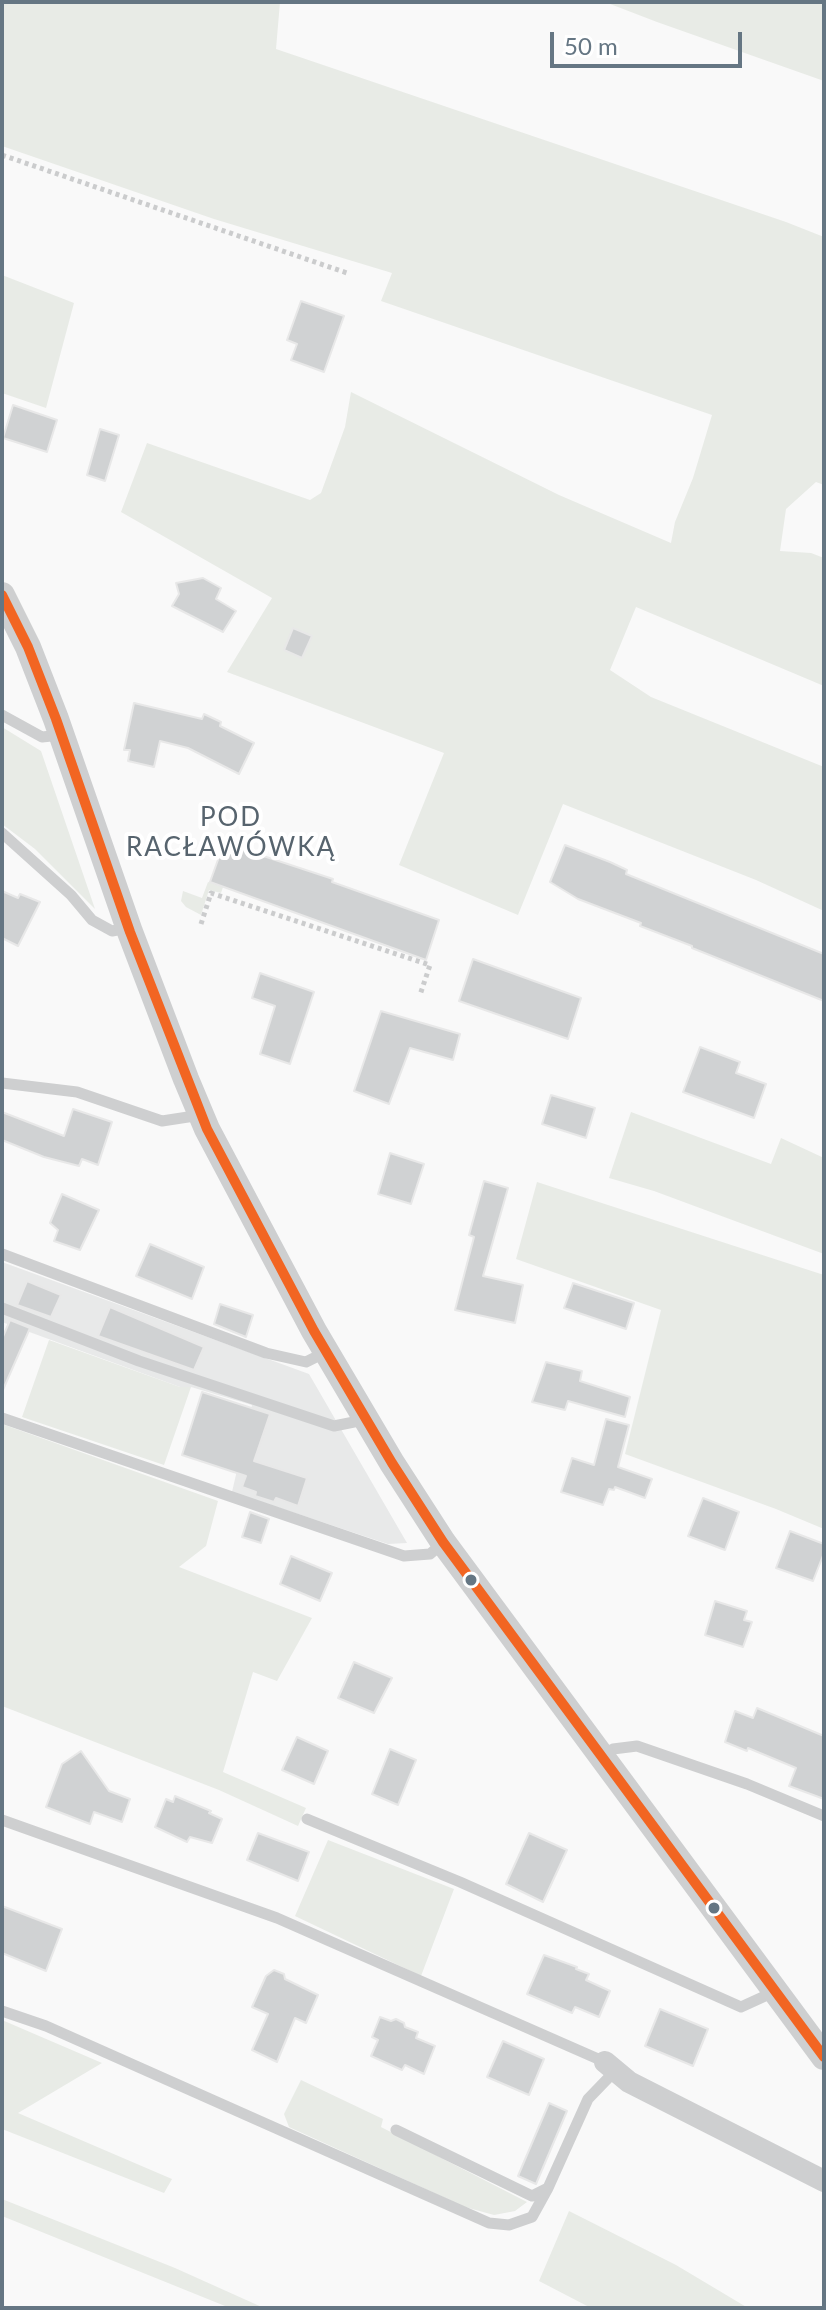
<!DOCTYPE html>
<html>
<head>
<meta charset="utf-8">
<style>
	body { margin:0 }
	#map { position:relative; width:826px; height:2310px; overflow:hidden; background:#f9f9f9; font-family:Lato,sans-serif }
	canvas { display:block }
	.frame { position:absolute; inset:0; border:4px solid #657683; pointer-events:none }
	.scale { position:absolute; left:550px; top:32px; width:192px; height:36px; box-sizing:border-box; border:4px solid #657683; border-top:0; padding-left:10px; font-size:24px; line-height:28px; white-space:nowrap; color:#657683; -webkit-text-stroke:6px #fff; paint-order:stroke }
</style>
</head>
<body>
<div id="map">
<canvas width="826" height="2310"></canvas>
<div class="frame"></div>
<div class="scale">50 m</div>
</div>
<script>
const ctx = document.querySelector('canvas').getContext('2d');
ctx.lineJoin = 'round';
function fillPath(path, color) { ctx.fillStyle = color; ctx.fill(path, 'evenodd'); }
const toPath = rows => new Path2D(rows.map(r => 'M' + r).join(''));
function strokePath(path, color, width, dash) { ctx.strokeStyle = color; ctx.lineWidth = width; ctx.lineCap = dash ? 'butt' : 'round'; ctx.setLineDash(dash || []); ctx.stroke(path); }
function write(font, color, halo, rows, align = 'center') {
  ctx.font = font + ' Lato,sans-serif'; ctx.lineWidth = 8; ctx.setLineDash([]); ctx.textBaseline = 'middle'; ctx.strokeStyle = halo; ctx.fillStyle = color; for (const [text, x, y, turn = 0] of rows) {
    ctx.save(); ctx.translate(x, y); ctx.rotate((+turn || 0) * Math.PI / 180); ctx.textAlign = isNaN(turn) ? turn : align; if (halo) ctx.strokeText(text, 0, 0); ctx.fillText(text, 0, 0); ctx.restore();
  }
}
fillPath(toPath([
	[2,1262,309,1374,407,1543,388,1544,232,1492,252,1405,191,1387,180,1387,2,1322]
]), '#e8e9e9');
fillPath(toPath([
	[2,2,280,2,276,49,786,222,824,237,824,485,816,482,786,509,780,551,811,553,824,558,824,686,636,607,610,670,651,697,824,767,824,911,756,880,563,804,518,915,399,865,444,753,227,672,272,598,121,512,147,443,310,500,321,493,345,427,351,392,559,495,671,543,675,522,693,478,712,415,381,301,392,273,214,219,2,146],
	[605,2,824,2,824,81,657,22],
	[2,275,74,303,46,408,2,393],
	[2,727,41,751,95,909,35,849,2,824],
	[208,882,223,887,221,893,209,890,201,915,186,907,181,901,183,891,202,898],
	[631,1112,771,1164,781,1138,824,1158,824,1254,654,1191,609,1178],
	[537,1182,824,1275,824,1529,776,1509,625,1454,661,1310,516,1259],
	[49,1340,180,1387,191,1387,164,1465,22,1417],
	[2,1424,218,1501,206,1546,179,1567,312,1618,277,1681,253,1672,223,1772,306,1808,298,1826,219,1790,2,1706],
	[328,1840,454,1889,421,1976,295,1916],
	[2,2020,102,2063,18,2113,172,2179,164,2193,2,2129],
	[301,2080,383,2119,381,2127,527,2202,515,2211,494,2215,465,2207,289,2127,284,2114],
	[2,2199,175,2268,264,2308,230,2308,2,2216],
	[569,2211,676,2265,748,2308,591,2308,539,2281]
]), '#e8ebe6');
const building = toPath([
	[301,301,344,316,324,372,291,360,297,344,287,340,301,301],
	[13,405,57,420,47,452,3,438,13,405],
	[100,429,119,435,105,481,87,475,100,429],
	[203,578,221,588,216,599,236,611,223,632,172,606,179,594,176,583,203,578],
	[293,628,312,636,302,658,284,650,293,628],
	[134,703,202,719,204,714,221,722,220,726,254,743,239,774,188,748,160,741,154,767,128,761,130,750,124,750,134,703],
	[224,843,333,879,332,882,439,920,426,960,210,882,224,843],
	[565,845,610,862,627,870,626,874,824,954,824,1001,692,948,692,946,640,926,641,923,578,899,550,882,565,845],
	[2,891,18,898,20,894,40,902,18,946,2,938,2,891],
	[473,959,581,998,568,1039,459,1001,473,959],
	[260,973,314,992,290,1064,260,1054,275,1006,252,998,260,973],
	[381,1011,460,1034,453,1060,410,1048,389,1104,354,1091,381,1011],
	[700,1047,740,1062,736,1073,766,1084,754,1118,683,1092,700,1047],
	[551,1095,595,1108,586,1138,542,1124,551,1095],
	[73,1109,112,1122,98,1165,82,1159,79,1166,44,1157,2,1140,2,1112,64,1136,73,1109],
	[390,1153,424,1164,411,1204,378,1194,390,1153],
	[484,1181,508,1188,483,1276,523,1285,515,1323,455,1310,474,1237,469,1235,484,1181],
	[62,1194,99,1210,80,1250,54,1241,58,1230,50,1223,62,1194],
	[150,1244,204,1267,192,1299,136,1276,150,1244],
	[27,1281,61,1295,51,1317,17,1305,27,1281],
	[573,1283,634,1303,626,1329,564,1308,573,1283],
	[220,1304,253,1315,246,1337,214,1324,220,1304],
	[110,1307,204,1347,194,1370,98,1336,110,1307],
	[10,1320,30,1328,2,1392,2,1339,10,1320],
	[546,1362,582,1371,580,1381,630,1397,625,1417,568,1401,565,1410,532,1402,546,1362],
	[202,1392,270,1414,254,1461,307,1478,298,1506,276,1498,274,1502,255,1496,256,1492,242,1487,246,1476,182,1455,202,1392],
	[606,1419,629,1425,618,1467,652,1479,645,1498,615,1487,614,1490,609,1489,603,1505,561,1492,572,1458,594,1465,606,1419],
	[703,1498,739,1512,725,1550,688,1536,703,1498],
	[250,1512,269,1519,261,1543,242,1537,250,1512],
	[790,1531,824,1544,824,1553,813,1581,776,1568,790,1531],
	[291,1556,332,1573,320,1601,280,1584,291,1556],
	[715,1601,747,1611,744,1620,752,1622,743,1647,705,1635,715,1601],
	[354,1662,392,1678,374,1713,338,1698,354,1662],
	[757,1708,824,1736,824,1799,789,1786,796,1768,748,1748,747,1751,725,1742,735,1711,753,1718,757,1708],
	[297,1737,328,1751,314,1784,282,1770,297,1737],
	[390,1749,416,1760,398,1805,372,1794,390,1749],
	[81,1751,109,1791,130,1799,122,1822,94,1812,90,1824,46,1807,62,1764,81,1751],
	[175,1796,211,1811,209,1813,222,1819,212,1843,190,1837,187,1842,155,1827,166,1799,173,1802,175,1796],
	[258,1833,309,1852,298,1881,247,1860,258,1833],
	[529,1833,567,1850,543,1902,506,1884,529,1833],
	[2,1906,62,1929,46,1971,2,1953,2,1906],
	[544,1955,577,1967,576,1969,589,1974,586,1980,610,1991,599,2017,575,2007,572,2013,527,1994,544,1955],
	[274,1970,284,1974,285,1979,318,1995,306,2023,295,2018,277,2062,252,2050,268,2014,252,2007,266,1976,274,1970],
	[660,2009,708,2029,693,2066,645,2046,660,2009],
	[380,2017,391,2021,396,2019,404,2023,405,2027,418,2032,416,2038,435,2046,424,2074,405,2065,402,2070,371,2056,378,2040,372,2037,380,2017],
	[503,2041,544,2059,529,2095,487,2077,503,2041],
	[549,2103,567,2111,536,2184,518,2176,549,2103]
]);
fillPath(building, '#d0d2d3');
strokePath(building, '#e8e8e8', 2);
strokePath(toPath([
	[2,155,350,274],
	[201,924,211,893,430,965,420,995]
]), '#cbcccd', 5, [4, 4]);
strokePath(toPath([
	[2,715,42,737,61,735],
	[2,833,71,895,92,920,112,931,128,928],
	[2,1083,77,1092,162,1121,201,1115],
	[2,1254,266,1353,306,1362,326,1352],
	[2,1308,139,1361,334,1426,364,1420],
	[2,1418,404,1556,430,1554,443,1543],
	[600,1756,613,1749,637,1746,747,1784,824,1816],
	[307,1819,460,1882,741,2007,776,1991],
	[2,1820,277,1918,605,2062],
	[2,2011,46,2026,489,2223,509,2225,532,2217,548,2188],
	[396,2130,532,2196,548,2188,588,2099,615,2071]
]), '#cecfd0', 11);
strokePath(toPath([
	[605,2062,629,2082,824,2181]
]), '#cecfd0', 22);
strokePath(toPath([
	[2,595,28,647,56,719,130,932,186,1079,207,1129,314,1331,392,1463,443,1542,824,2057]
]), '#cecfd0', 26);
strokePath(toPath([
	[2,595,28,647,56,719,130,932,207,1129,314,1331,392,1463,443,1542,824,2057]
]), '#f26522', 10);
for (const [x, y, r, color] of [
	[471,1580,7,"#657683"],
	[714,1908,7,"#657683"]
]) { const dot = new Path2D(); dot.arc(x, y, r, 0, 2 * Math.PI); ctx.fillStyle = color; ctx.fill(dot); strokePath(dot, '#fff', 3); }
ctx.letterSpacing = '2px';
write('26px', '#57646e', '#fff', [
	["POD",231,818],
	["RACŁAWÓWKĄ",231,848]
]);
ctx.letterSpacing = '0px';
</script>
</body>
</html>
